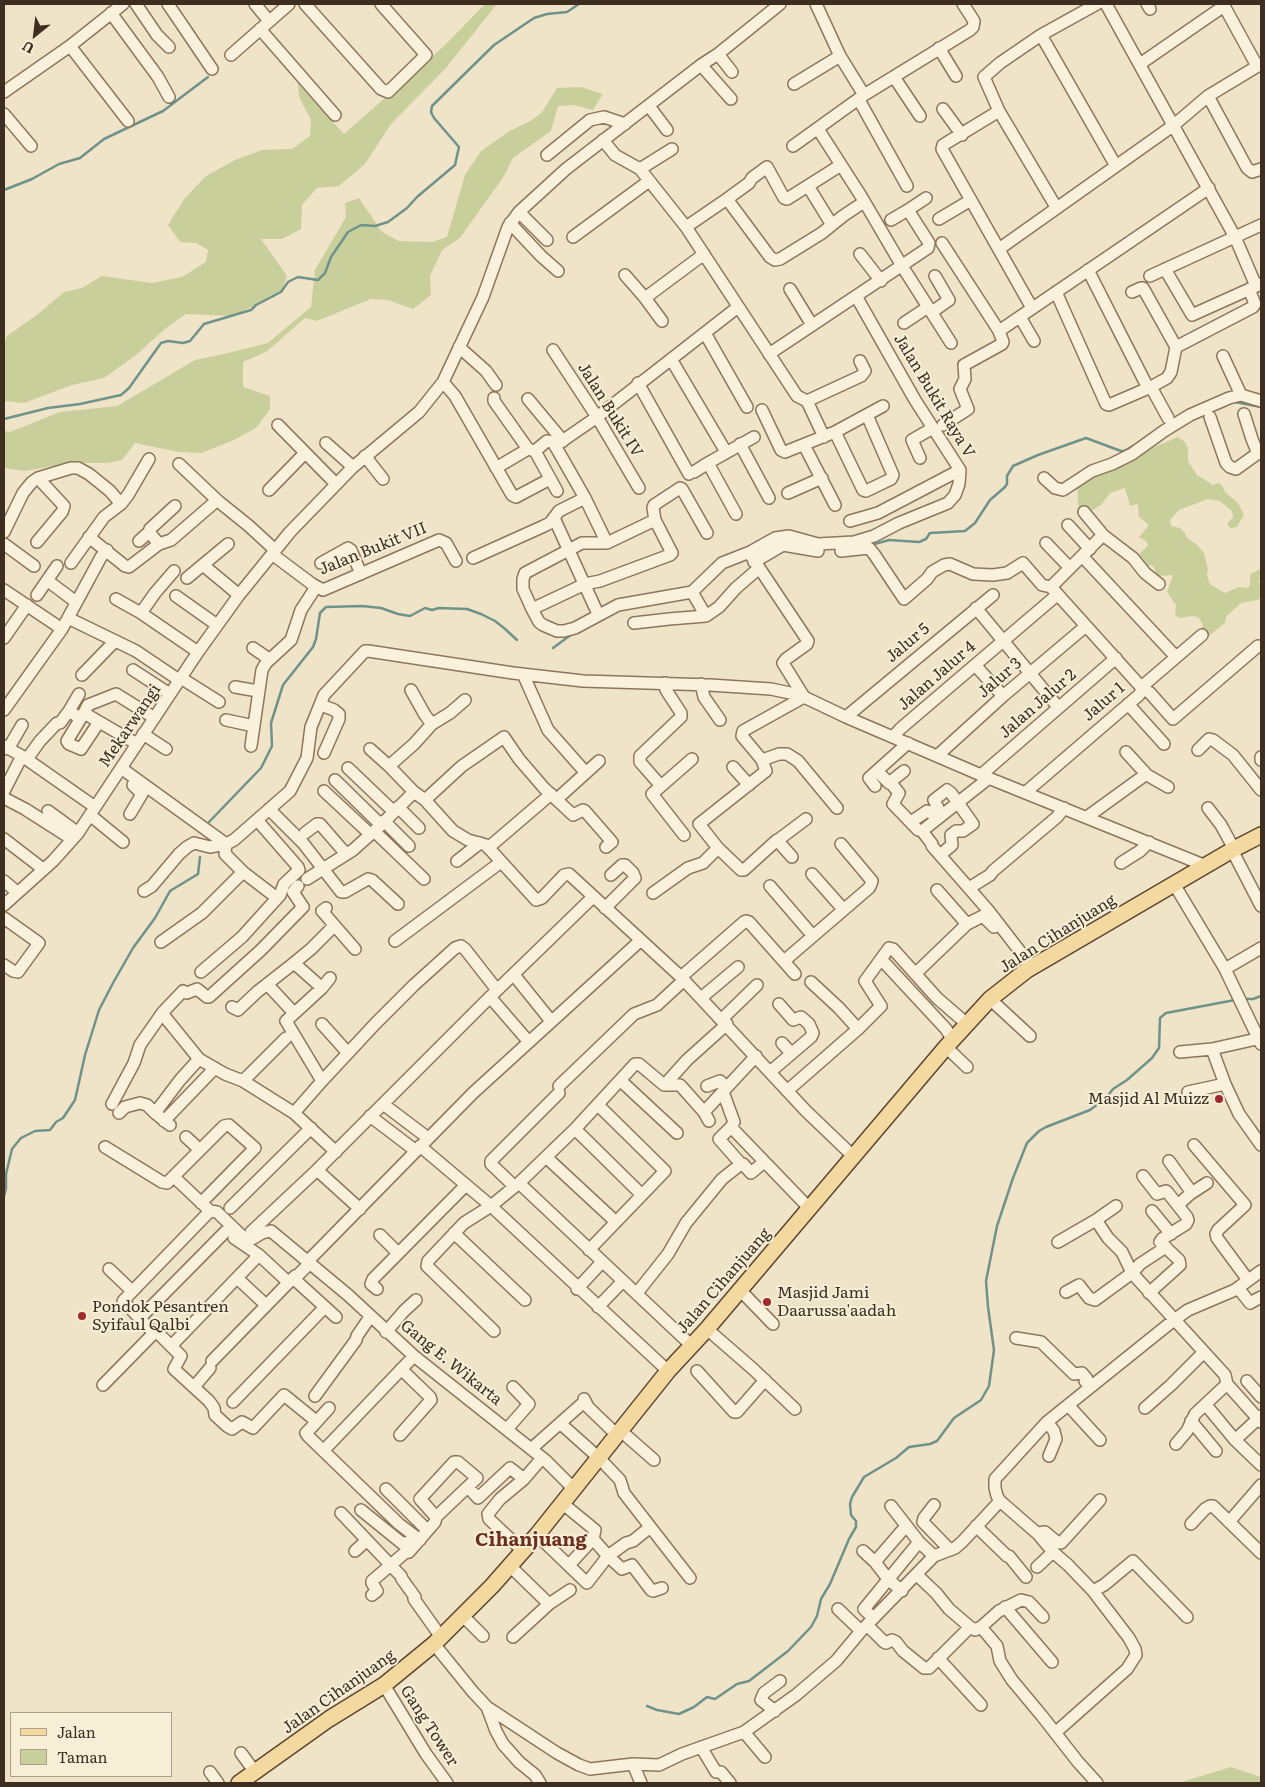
<!DOCTYPE html>
<html>
<head>
<meta charset="utf-8">
<style>
	body { margin:0 }
	#map { position:relative; width:1265px; height:1787px; overflow:hidden; background:#f0e4c8; font-family:Literata,serif }
	canvas { display:block }
	.frame { position:absolute; inset:0; border:5px solid #3d2e20; pointer-events:none }
	.legend { position:absolute; left:10px; top:1712px; width:162px; height:65px; box-sizing:border-box; background:#f7eed8; border:1px solid #ada18e; margin:0; padding:6px 9px; list-style:none; font-size:15px; color:#3d2e20 }
	.legend li { display:flex; align-items:center; gap:10px; height:25px }
	.legend b { width:25px; border:1px solid #ada18e }
	.north { position:absolute; left:10px; top:10px; width:50px; height:50px; -webkit-text-stroke:4px #f7eed8; paint-order:stroke; rotate:209deg; font-size:14px; font-weight:700; line-height:20px; text-align:center; color:#3d2e20 }
	.north::after { content:''; display:block; margin:auto; width:18px; height:22px; background:#3d2e20; clip-path:polygon(50% 0,100% 100%,50% 72%,0 100%) }
</style>
</head>
<body>
<div id="map">
<canvas width="1265" height="1787"></canvas>
<div class="frame"></div>
<ul class="legend">
<li><b style="height:6px;background:#f3d9a0"></b>Jalan</li>
<li><b style="height:14px;background:#c9cf9b"></b>Taman</li>
</ul>
<div class="north">U</div>
</div>
<script>
const ctx = document.querySelector('canvas').getContext('2d');
ctx.lineJoin = 'round';
function fillPath(path, color) { ctx.fillStyle = color; ctx.fill(path, 'evenodd'); }
const toPath = rows => new Path2D(rows.map(r => 'M' + r).join(''));
function strokePath(path, color, width, dash) { ctx.strokeStyle = color; ctx.lineWidth = width; ctx.lineCap = dash ? 'butt' : 'round'; ctx.setLineDash(dash || []); ctx.stroke(path); }
function write(font, color, halo, rows, align = 'center') {
  ctx.font = font + ' Literata,serif'; ctx.lineWidth = 4; ctx.setLineDash([]); ctx.textBaseline = 'middle'; ctx.strokeStyle = halo; ctx.fillStyle = color; for (const [text, x, y, turn = 0] of rows) {
    ctx.save(); ctx.translate(x, y); ctx.rotate((+turn || 0) * Math.PI / 180); ctx.textAlign = isNaN(turn) ? turn : align; if (halo) ctx.strokeText(text, 0, 0); ctx.fillText(text, 0, 0); ctx.restore();
  }
}
fillPath(toPath([
	[485,4,497,4,445,69,391,124,365,164,339,186,317,188,302,205,301,229,282,239,261,239,287,276,281,292,233,316,186,314,166,328,136,355,104,378,72,385,24,403,4,401,4,344,7,336,38,314,64,292,82,288,102,276,152,283,182,277,206,262,208,250,196,243,180,242,168,225,185,198,206,176,235,160,262,150,292,149,310,136,311,120,299,97,298,84,344,134,444,46],
	[581,87,603,94,593,110,574,105,558,106,551,131,513,158,504,176,460,238,442,250,430,276,431,295,413,309,388,300,371,299,317,321,305,318,266,352,243,362,243,387,270,396,270,409,256,428,234,440,201,453,179,452,135,443,122,460,108,463,71,463,25,471,4,468,4,431,10,432,60,412,117,406,195,360,224,354,268,343,311,307,315,270,346,217,345,203,359,198,382,232,399,241,432,242,447,237,465,175,481,151,508,132,532,120,542,112,557,88],
	[1178,437,1185,442,1188,449,1188,461,1197,475,1213,485,1218,483,1222,485,1225,492,1238,503,1244,515,1237,527,1230,528,1227,524,1233,517,1232,511,1220,501,1208,499,1179,510,1170,520,1171,526,1180,528,1185,533,1187,538,1197,545,1204,553,1208,569,1207,574,1209,582,1211,585,1225,593,1239,587,1248,588,1250,585,1250,574,1261,569,1261,579,1258,582,1261,583,1261,598,1257,600,1241,603,1226,617,1225,623,1205,639,1199,634,1203,625,1199,618,1194,616,1179,618,1175,615,1176,605,1167,592,1173,575,1158,576,1156,573,1154,567,1151,565,1143,571,1136,558,1148,545,1146,541,1139,537,1149,525,1139,517,1138,504,1130,506,1125,488,1110,493,1101,505,1091,511,1080,508,1078,505,1077,486,1139,451,1147,450],
	[1231,1767,1261,1777,1261,1783,1178,1783]
]), '#c9cf9b');
strokePath(toPath([
	[4,190,32,179,59,164,80,158,104,139,163,111,208,77],
	[1235,402,1261,407],
	[4,419,48,408,80,404,121,395,129,388,161,343,168,341,183,343,190,341,204,324,251,310,256,305,281,292,288,282,298,277,318,280,325,273,331,257,348,232,361,225,375,226,388,222,407,208,417,197,455,165,459,147,434,118,431,112,432,106,494,45,534,18,547,14,567,12,579,4],
	[871,545,889,540,919,542,926,539,930,533,965,531,975,523,990,500,1005,487,1007,484,1007,476,1013,466,1038,455,1086,438,1121,451,1124,451,1140,442],
	[553,648,572,634],
	[209,822,261,768,272,746,271,723,283,685,313,647,316,639,320,613,326,607,362,606,381,608,398,614,410,616,425,608,432,610,439,608,467,609,481,614,495,621,504,628,517,640],
	[1243,999,1253,999,1261,996],
	[4,1196,6,1189,6,1174,12,1149,21,1138,35,1131,50,1130,56,1122,63,1118,75,1100,85,1055,99,1010,113,983,133,948,155,918,170,891,198,874,200,857],
	[647,1706,657,1710,679,1714,694,1707,707,1697,715,1699,737,1684,749,1681,788,1651,811,1627,817,1616,821,1599,830,1584,849,1539,856,1527,856,1521,851,1515,850,1504,852,1497,864,1477,896,1458,909,1447,930,1444,937,1441,954,1418,981,1400,989,1386,994,1350,988,1307,986,1281,997,1226,1013,1178,1027,1143,1039,1131,1046,1127,1090,1110,1106,1098,1113,1089,1127,1080,1152,1058,1159,1048,1160,1018,1166,1013,1235,1000]
]), '#6f938a', 2.5);
const minor = toPath([
	[136,4,157,35,169,47],
	[168,4,212,69],
	[255,4,269,21],
	[305,4,381,89,388,92,426,55,381,4],
	[816,4,840,56,864,95],
	[1106,4,1235,237,1256,286],
	[1147,4,1150,9],
	[1223,4,1257,66],
	[111,13,158,77,169,97],
	[260,29,335,115],
	[1041,35,1116,166],
	[70,46,128,121],
	[939,48,956,76],
	[718,54,732,72],
	[231,55,289,4],
	[1140,64,1224,6],
	[701,65,731,99],
	[894,77,920,116],
	[794,84,840,56],
	[4,92,70,46,123,4],
	[1208,96,1247,168,1252,172,1261,169],
	[859,100,907,186],
	[649,106,667,130],
	[943,109,962,135],
	[999,111,943,145,942,149,1032,308],
	[4,114,31,146],
	[818,129,861,196,902,266,951,343],
	[603,140,615,155,640,169,686,227,797,396,807,401,824,437],
	[793,146,864,95,970,30,973,27,974,21,963,4],
	[547,155,590,120,604,117,625,124],
	[640,169,672,149],
	[808,186,832,225],
	[727,199,749,183,752,178,767,167,784,198,787,199,841,165],
	[1056,207,999,111,984,77,1000,63,1041,35,1097,4],
	[519,212,547,240],
	[939,219,971,200],
	[891,220,908,210],
	[510,223,541,256,558,271],
	[686,227,727,199,770,257,775,260,780,259,822,233,843,216,864,202],
	[573,237,649,181],
	[942,243,999,331,1003,342,1002,344,964,365,965,379,960,389,968,409,943,425],
	[999,249,1174,125,1208,96,1261,64],
	[860,254,881,281],
	[1165,269,1192,315,1261,284],
	[1088,270,1148,388],
	[625,275,645,298,704,254],
	[1150,276,1261,225],
	[790,289,812,325],
	[1056,292,1106,404,1109,405,1151,387],
	[1132,292,1141,288,1143,288,1176,347,1171,372,1167,378,1151,387,1168,418],
	[645,298,662,321],
	[932,312,949,300,935,276],
	[1020,317,1034,341],
	[904,323,928,307],
	[999,331,1209,188],
	[705,333,747,407],
	[459,347,486,371,496,385],
	[1176,347,1253,307,1255,304,1249,289],
	[553,350,597,417,639,488],
	[769,354,928,248,929,243,908,210,926,198],
	[1223,356,1241,395,1261,401],
	[671,359,726,452],
	[443,382,455,396,512,495,516,497,550,479],
	[638,383,689,474],
	[494,398,494,401,528,449],
	[528,399,563,441],
	[807,401,861,376,865,371,860,361],
	[762,410,781,450,785,452,835,432,883,406],
	[1244,414,1252,439,1258,454],
	[1210,417,1226,463,1230,467,1236,469,1261,451],
	[278,425,336,484],
	[835,432,863,490,866,491,891,479,893,475,867,415],
	[326,443,353,467],
	[740,444,769,498],
	[804,445,835,505],
	[555,446,597,417,738,307],
	[365,456,383,479],
	[920,458,912,440,933,428],
	[708,463,736,514],
	[179,464,218,501,249,526,275,550],
	[496,468,528,449,535,451,557,491],
	[694,472,708,463,754,437],
	[1044,478,1055,488,1063,490,1092,471,1112,464,1132,454,1164,431,1190,415,1229,398,1241,395],
	[269,490,305,453],
	[788,493,822,478],
	[585,498,604,537],
	[1084,512,1103,535,1133,558,1145,573,1159,584],
	[554,518,598,614],
	[655,520,607,543,582,543,525,573,523,579,523,589,532,609,539,622,543,625,557,631,564,631,575,628,618,605,692,592],
	[850,521,878,513,960,470],
	[1068,525,1090,549],
	[4,532,23,493,32,482,38,478,71,468,78,468,89,474,110,491,121,504],
	[1103,535,1051,587,1142,688,1150,693,1173,719,1258,646],
	[89,537,125,566,129,567,159,544,171,540,215,502,218,501],
	[139,541,149,532],
	[37,542,62,512,64,506,38,478],
	[1046,543,1070,568],
	[4,544,34,566],
	[159,544,149,532,150,529,175,506],
	[841,551,869,548,874,554,904,599,927,579,932,572,944,565,950,564,973,574,993,575,1007,573,1023,563,1042,585,1051,587],
	[272,554,312,584,323,590,439,540,446,543,456,561],
	[1082,556,1176,657],
	[752,557,808,641,807,644,786,659,783,663,804,697],
	[473,558,544,526,550,523,559,511,585,498,553,442,547,441,535,451],
	[754,562,783,545,818,551],
	[71,563,104,517,121,504,128,495,149,459],
	[321,563,348,548,351,550,361,574],
	[203,565,239,595],
	[187,578,228,544],
	[48,581,76,602],
	[4,590,62,629],
	[692,592,722,563,750,552,775,538,789,536,818,544,854,542,874,536,899,523,948,503,955,495,959,484,960,470,915,400,856,296],
	[692,592,706,616],
	[37,595,57,566],
	[176,596,217,625],
	[116,599,141,613,198,652],
	[976,608,1058,707],
	[532,609,585,584,600,581,670,555,672,553,655,520,653,508,654,505,680,488,682,489,707,533],
	[141,613,155,593,174,571],
	[68,618,136,651,179,680],
	[634,623,669,619,706,616,719,607,736,588,758,569],
	[4,638,27,605],
	[253,648,269,659],
	[975,665,1003,696],
	[133,670,170,694],
	[523,674,548,730,586,773],
	[82,675,115,641],
	[181,678,219,702],
	[701,684,704,697,720,720],
	[235,687,258,691],
	[411,690,425,715,432,724],
	[1128,704,1164,744],
	[321,705,334,710,339,714,339,719,324,753],
	[4,710,62,629,101,557,107,550],
	[69,711,79,694],
	[84,713,67,741,69,744,81,749,99,722],
	[846,717,993,595],
	[226,720,254,726],
	[143,734,166,749],
	[893,737,900,729,1057,595],
	[137,744,84,713,88,705,116,694,153,717],
	[4,746,22,756,95,807],
	[251,746,262,670,266,663,291,640,301,610,316,587],
	[8,749,22,725],
	[370,749,389,766,414,792],
	[1198,750,1209,739,1213,740,1233,755,1261,790],
	[1126,752,1147,775],
	[937,756,1003,696,1086,626],
	[1261,757,1261,760],
	[27,759,40,741,57,723,60,723,69,711,80,718],
	[762,760,779,754,787,754,798,761,837,808],
	[389,766,414,744,432,724,450,713,465,700],
	[733,767,749,785],
	[121,768,226,844],
	[348,768,394,812],
	[877,771,889,783,904,771],
	[981,775,1116,658],
	[335,780,381,825],
	[890,782,899,793,893,804,918,830,922,831,932,844,932,846,988,910,1032,967],
	[661,786,640,762,640,756,681,717,681,713,666,690,665,683],
	[875,786,869,778,908,743],
	[4,791,22,756],
	[324,791,370,834],
	[1026,792,1139,695,1146,683,1202,635],
	[4,798,25,809,72,839],
	[557,799,599,761],
	[425,800,462,766,504,737,519,759,544,788,573,815,583,810,585,811,612,842,606,847],
	[398,807,419,828],
	[1208,808,1221,825,1234,849],
	[269,809,303,843,341,892,345,892,368,879,372,880,398,904],
	[48,811,78,833],
	[130,814,142,794,133,785],
	[90,815,123,842],
	[1087,817,1145,775,1147,775,1168,787],
	[384,821,409,846],
	[911,822,927,811,931,813,938,808,934,800,947,790,951,793,973,824,963,831,956,831,951,835,952,845,940,855],
	[374,831,424,879],
	[922,831,989,778],
	[305,833,317,824,320,824,346,854],
	[684,835,652,794,692,759],
	[4,839,43,869],
	[778,840,806,819],
	[226,844,225,854,243,872,277,898],
	[488,848,551,794],
	[1232,850,1261,906],
	[792,857,777,840,744,870,741,870,718,848,699,824,766,771,762,760,742,736,743,731,804,697],
	[457,861,480,843],
	[1121,863,1140,851,1149,842],
	[812,874,843,909],
	[307,879,353,850,381,825,414,792,425,800,453,831,468,840,486,845,536,900,542,898,564,875,569,874,681,977,806,1111,854,1157],
	[4,881,17,892],
	[1174,884,1225,969,1261,1044],
	[770,886,813,936],
	[969,888,990,875,993,871,1057,817,1064,808],
	[937,890,967,924],
	[144,891,152,886,179,854,187,847,194,843,210,847,226,844,234,840,290,791,307,758,311,727,324,695,365,651,368,651,513,673,583,681,710,685,771,689,790,693,804,697,846,717,981,775,1206,866],
	[653,893,688,868,703,863,718,848],
	[4,905,53,861,78,833,198,652,239,595,290,532,353,467,419,412,443,382,483,297,508,227,519,212,566,169,701,65,718,54,780,4],
	[326,908,322,911,355,949],
	[605,908,635,878,633,873,625,865,622,865,611,875],
	[4,918,39,943,18,972,13,971,4,965],
	[395,941,501,862],
	[161,942,202,913,243,872],
	[881,959,946,1029,953,1040],
	[784,961,869,888,871,884,872,881,841,844],
	[1225,969,1261,948],
	[201,972,242,937,280,895,284,884,299,870,298,867,257,820],
	[915,974,967,924,983,916,994,927],
	[514,975,551,1021],
	[681,977,744,922,746,921,749,922,795,974],
	[811,982,839,1008,858,1029],
	[267,984,294,1013],
	[322,988,294,963,311,949,334,926],
	[490,997,528,1041],
	[701,998,738,967],
	[990,999,1030,1036],
	[232,1007,238,1010,257,992,294,963],
	[165,1017,199,1059,225,1074,243,1081,294,1113,336,1152],
	[722,1019,757,985],
	[322,1024,348,1053],
	[782,1043,791,1053],
	[946,1047,967,1067],
	[1212,1049,1225,1084,1239,1114,1261,1145],
	[1180,1052,1212,1049,1261,1038],
	[770,1072,811,1037,813,1033,809,1024,801,1017,793,1020,779,1004],
	[243,1081,286,1038],
	[322,1081,286,1021,322,988,330,978],
	[621,1081,677,1133],
	[668,1085,669,1080,687,1060,727,1024],
	[559,1086,634,1014,657,1005,684,980],
	[707,1086,720,1081,726,1087],
	[787,1091,858,1029,881,1006,865,981,889,948,893,949,937,998,967,1024],
	[723,1092,734,1122,731,1127],
	[1188,1092,1225,1084],
	[112,1104,134,1063,140,1045,163,1012,183,991,187,993,197,989,207,997,209,997,261,950,303,907,293,892,298,886],
	[383,1104,428,1138],
	[704,1112,756,1056],
	[119,1113,125,1107,140,1103,147,1105,155,1113],
	[294,1113,322,1081,375,1024,414,985,455,948,461,946,465,949,497,990],
	[370,1116,416,1151],
	[164,1121,215,1068],
	[170,1125,155,1113,180,1080,199,1059],
	[575,1129,642,1195],
	[186,1137,200,1150],
	[1194,1145,1245,1205,1218,1230,1216,1234,1217,1238,1248,1280],
	[420,1146,491,1206,668,1371],
	[105,1147,162,1182,167,1183,224,1126,229,1125,255,1148,201,1203],
	[546,1157,616,1222],
	[1169,1161,1190,1190,1190,1194,1178,1205],
	[764,1162,751,1173,743,1164,741,1164,719,1139,731,1127,810,1209],
	[317,1170,360,1209],
	[1143,1176,1157,1194,1166,1191,1168,1193,1187,1217,1188,1220,1186,1224,1162,1239,1160,1242,1179,1260,1180,1265,1149,1293],
	[174,1177,210,1211,217,1212,243,1237,252,1239,262,1233,271,1231,348,1295,414,1356,545,1460,574,1489],
	[519,1183,691,1345],
	[514,1186,491,1164,491,1161,559,1093],
	[1190,1194,1207,1183],
	[1116,1206,1096,1220,1108,1238,1122,1252,1132,1273,1225,1375,1227,1384,1261,1422],
	[230,1208,311,1128],
	[210,1211,123,1301,154,1333,156,1331,181,1356,174,1369,209,1401,214,1408,215,1415,227,1426,232,1429,242,1422,253,1428,284,1395,316,1421],
	[1152,1211,1171,1234],
	[251,1232,317,1170,490,997,593,897],
	[454,1233,525,1300],
	[380,1235,398,1253],
	[234,1238,259,1255,288,1282],
	[1058,1242,1096,1220],
	[589,1250,665,1171,598,1105],
	[109,1269,132,1291],
	[237,1278,266,1305],
	[293,1278,336,1317],
	[1238,1288,1250,1303,1261,1297],
	[377,1289,371,1284,373,1279,466,1185],
	[577,1289,602,1262],
	[740,1290,773,1324],
	[1066,1292,1079,1285,1089,1298,1095,1300,1132,1273,1140,1264,1166,1247],
	[637,1293,668,1254,686,1223,722,1179,741,1164],
	[598,1307,623,1281],
	[143,1315,226,1231],
	[707,1329,753,1369,795,1409],
	[494,1331,427,1266,428,1261,464,1223,491,1206,519,1183,575,1129,635,1064,639,1064,664,1085,680,1085,704,1112,709,1121],
	[386,1332,404,1311,416,1300],
	[1016,1338,1041,1342,1074,1374,1082,1373,1087,1379,1085,1381,1090,1387],
	[174,1343,259,1255],
	[212,1361,295,1276,298,1275,306,1267,308,1261,473,1093,641,940],
	[697,1371,734,1412,737,1412,765,1380],
	[1247,1381,1261,1397],
	[103,1385,154,1333],
	[194,1387,210,1368],
	[315,1396,356,1340,357,1336,370,1317],
	[584,1399,588,1407,617,1435],
	[233,1402,325,1307],
	[1068,1405,1100,1440],
	[1206,1405,1235,1440,1261,1465],
	[329,1408,310,1429,306,1433,308,1436,399,1524,420,1540],
	[1145,1408,1171,1385,1204,1352],
	[1191,1421,1216,1451],
	[1047,1422,1054,1431,1056,1439,1049,1456],
	[561,1424,599,1458,620,1480,624,1493,690,1578],
	[507,1429,529,1404,513,1387],
	[621,1431,654,1460],
	[400,1435,431,1400,430,1397,401,1369],
	[1235,1440,1261,1416],
	[1176,1444,1187,1431,1195,1414,1227,1384],
	[325,1449,414,1356],
	[531,1449,584,1402],
	[468,1487,478,1498,510,1468,524,1479],
	[386,1489,427,1530],
	[1000,1501,1038,1534,1053,1552,1068,1565,1093,1591,1129,1638,1135,1649,1136,1655,1127,1669,1055,1733],
	[562,1503,595,1530,593,1539,608,1556,622,1569,632,1565,651,1590,653,1591,662,1588],
	[934,1505,924,1518,923,1522,950,1550],
	[891,1506,919,1542,934,1556],
	[361,1510,403,1544,408,1542,413,1547],
	[341,1513,401,1576,402,1579,415,1597,414,1599,441,1637],
	[1229,1522,1261,1485],
	[1191,1524,1205,1509,1210,1506,1213,1506,1261,1553],
	[976,1526,1007,1556,1009,1556,1026,1577],
	[1039,1533,1045,1532,1058,1543,1061,1543,1100,1500],
	[537,1535,587,1583,608,1556,626,1543,633,1541,649,1528],
	[355,1551,366,1541],
	[523,1551,489,1519,488,1514,500,1499,524,1479,542,1458],
	[863,1551,875,1562,888,1579,902,1591],
	[875,1562,906,1526],
	[569,1565,593,1539],
	[510,1566,549,1604,513,1637],
	[1037,1567,1053,1552],
	[917,1575,936,1593,949,1609,970,1627],
	[1093,1591,1104,1585,1133,1561,1187,1617],
	[372,1595,377,1591,372,1583,372,1581,407,1551,409,1552,435,1522,436,1517,477,1478,458,1462,454,1462,420,1499,436,1517],
	[549,1604,570,1590],
	[1005,1607,1052,1662],
	[838,1609,861,1631],
	[463,1616,483,1636],
	[873,1618,864,1609,919,1542],
	[867,1625,884,1642,886,1643,892,1640,896,1642,903,1651,924,1668,929,1668,970,1627,975,1630,981,1627,999,1611,1021,1600,1029,1602,1043,1617],
	[981,1627,997,1646,1000,1661,1012,1680,1042,1716,1078,1762,1097,1783],
	[434,1644,473,1692,487,1707,557,1753,579,1765,590,1769,633,1764,659,1765,682,1754,744,1732,796,1695,836,1661,861,1631,934,1556,955,1548,962,1542,1000,1501,997,1496,995,1488,995,1479,1047,1422,1174,1320,1188,1310,1235,1290,1261,1271],
	[938,1658,981,1705],
	[384,1685,426,1754,447,1783],
	[487,1707,496,1731,503,1744,519,1762,535,1775,540,1783],
	[775,1711,761,1700,764,1693,780,1681],
	[744,1732,765,1757],
	[701,1747,716,1772,721,1772,730,1783],
	[241,1753,255,1772],
	[633,1764,641,1783],
	[210,1772,218,1783]
]);
const major = toPath([
	[239,1783,329,1719,384,1685,434,1644,492,1586,537,1535,668,1371,707,1329,946,1047,990,999,1027,970,1234,849,1261,835]
]);
strokePath(minor, '#8d765c', 14);
strokePath(major, '#5b4430', 18);
strokePath(minor, '#faf1dc', 11);
strokePath(major, '#f3d9a0', 15);
for (const [x, y, r, color] of [
	[1219,1099,5,"#9e2a2b"],
	[767,1302,5,"#9e2a2b"],
	[82,1316,5,"#9e2a2b"]
]) { const dot = new Path2D(); dot.arc(x, y, r, 0, 2 * Math.PI); ctx.fillStyle = color; ctx.fill(dot); strokePath(dot, '#f7eed8', 2); }
write('16px', '#3d2e20', '#f7eed8', [
	["Jalan Bukit Raya V",934,396,59],
	["Jalan Bukit IV",610,410,58],
	["Jalan Bukit VII",373,549,-22],
	["Jalur 5",908,643,-40],
	["Jalan Jalur 4",937,676,-41],
	["Jalur 3",1000,678,-41],
	["Jalur 1",1104,702,-41],
	["Jalan Jalur 2",1038,704,-41],
	["Mekarwangi",130,726,-56],
	["Jalan Cihanjuang",1058,934,-32],
	["Jalan Cihanjuang",724,1281,-49],
	["Gang E. Wikarta",451,1363,39],
	["Jalan Cihanjuang",339,1692,-35],
	["Gang Tower",429,1726,57]
]);
write('16px', '#3d2e20', '#f7eed8', [
	["Masjid Al Muizz",1209,1099,"right"],
	["Masjid Jami",777,1293],
	["Daarussa'aadah",777,1311],
	["Pondok Pesantren",92,1307],
	["Syifaul Qalbi",92,1325]
], 'left');
write('bold 19px', '#6b2e1e', '#f7eed8', [
	["Cihanjuang",531,1540]
]);
</script>
</body>
</html>
